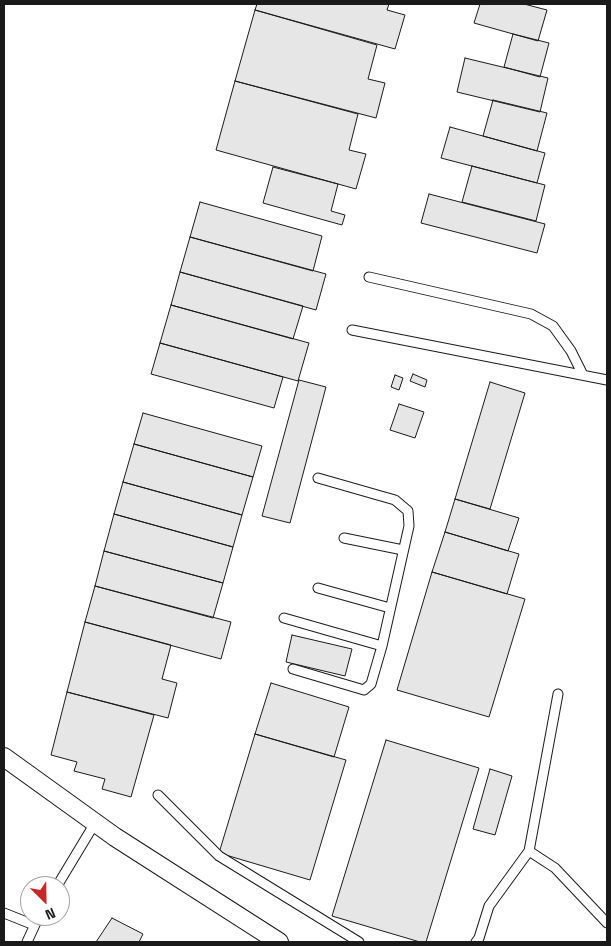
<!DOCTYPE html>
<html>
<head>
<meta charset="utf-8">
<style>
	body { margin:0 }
	#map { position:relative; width:611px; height:946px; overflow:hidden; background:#fff; font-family:"Space Grotesk",sans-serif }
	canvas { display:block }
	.frame { position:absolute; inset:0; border:5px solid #1a1a1a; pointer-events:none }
	.north { position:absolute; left:20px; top:876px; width:50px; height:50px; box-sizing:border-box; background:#fff; border:1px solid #a3a3a3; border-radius:50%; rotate:157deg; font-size:14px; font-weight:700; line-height:20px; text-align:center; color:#1a1a1a }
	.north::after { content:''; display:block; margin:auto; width:18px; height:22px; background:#c62828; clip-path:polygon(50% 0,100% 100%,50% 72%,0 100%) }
</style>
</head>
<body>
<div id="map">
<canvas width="611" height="946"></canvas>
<div class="frame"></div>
<div class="north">N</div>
</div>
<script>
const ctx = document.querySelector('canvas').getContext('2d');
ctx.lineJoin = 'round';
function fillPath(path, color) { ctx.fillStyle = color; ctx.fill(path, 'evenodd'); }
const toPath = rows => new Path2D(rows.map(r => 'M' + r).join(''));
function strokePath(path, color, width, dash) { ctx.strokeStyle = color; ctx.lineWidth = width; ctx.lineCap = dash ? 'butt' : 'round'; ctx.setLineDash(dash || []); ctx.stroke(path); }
const building = toPath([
	[257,4,389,4,387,10,405,15,395,49,255,10,257,4],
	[480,4,524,4,547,10,538,41,474,23,480,4],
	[255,10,377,45,368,79,385,83,376,118,235,81,255,10],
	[513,34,549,43,540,77,504,67,513,34],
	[465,58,548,78,540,112,457,92,465,58],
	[235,81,358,114,349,150,366,154,356,189,216,150,235,81],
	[493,100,547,113,537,151,483,136,493,100],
	[450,127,545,153,537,183,441,158,450,127],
	[472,166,545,185,536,221,462,202,472,166],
	[273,167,338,184,331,211,345,215,342,225,263,203,273,167],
	[429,194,545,224,537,253,421,223,429,194],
	[200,202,322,236,313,271,190,237,200,202],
	[190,237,326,274,316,310,180,272,190,237],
	[180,272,303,306,293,339,171,305,180,272],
	[171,305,309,343,298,381,160,343,171,305],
	[160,343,283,377,274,408,151,374,160,343],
	[413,374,427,380,425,387,410,381,413,374],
	[395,375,403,378,399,390,391,387,395,375],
	[299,380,326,387,290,523,262,516,299,380],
	[490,382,525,393,490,509,455,499,490,382],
	[399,404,424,412,415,438,390,430,399,404],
	[143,413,262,446,253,477,134,444,143,413],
	[134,444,253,477,242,515,123,482,134,444],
	[123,482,242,515,233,547,114,514,123,482],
	[455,499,519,518,508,551,445,532,455,499],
	[114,514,233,547,223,583,104,551,114,514],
	[445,532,519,554,507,594,432,572,445,532],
	[104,551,223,583,213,618,95,586,104,551],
	[432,572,525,599,489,717,397,690,432,572],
	[95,586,231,622,221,659,85,622,95,586],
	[85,622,171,645,162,679,177,683,168,718,67,692,85,622],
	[292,635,352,649,345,676,286,662,292,635],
	[271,683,349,707,334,757,255,734,271,683],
	[67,692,154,715,131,797,102,789,105,779,74,771,77,762,51,755,67,692],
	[255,734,346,760,310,880,219,853,255,734],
	[386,740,479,768,426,942,420,942,332,916,386,740],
	[490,769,512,776,495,835,473,829,490,769],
	[112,918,143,934,139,942,96,942,112,918]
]);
fillPath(building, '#e6e6e6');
strokePath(building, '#1a1a1a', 1);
const lane = toPath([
	[369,277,531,314,553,326,571,351,583,375],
	[352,330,607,380],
	[344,538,403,550],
	[318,588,390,608],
	[284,618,382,646,409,526,408,511,395,500,318,478],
	[293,669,364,690,371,684,382,646],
	[158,795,219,856,359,942],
	[529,851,558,694],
	[57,886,95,823],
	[4,913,34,925],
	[27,942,39,916],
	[476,942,479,938,489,906,529,851,555,868,607,923]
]);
const street = toPath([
	[4,757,115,837,279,942]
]);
strokePath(lane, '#1a1a1a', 11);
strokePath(street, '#1a1a1a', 20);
strokePath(lane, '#fff', 9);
strokePath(street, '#fff', 18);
</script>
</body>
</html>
